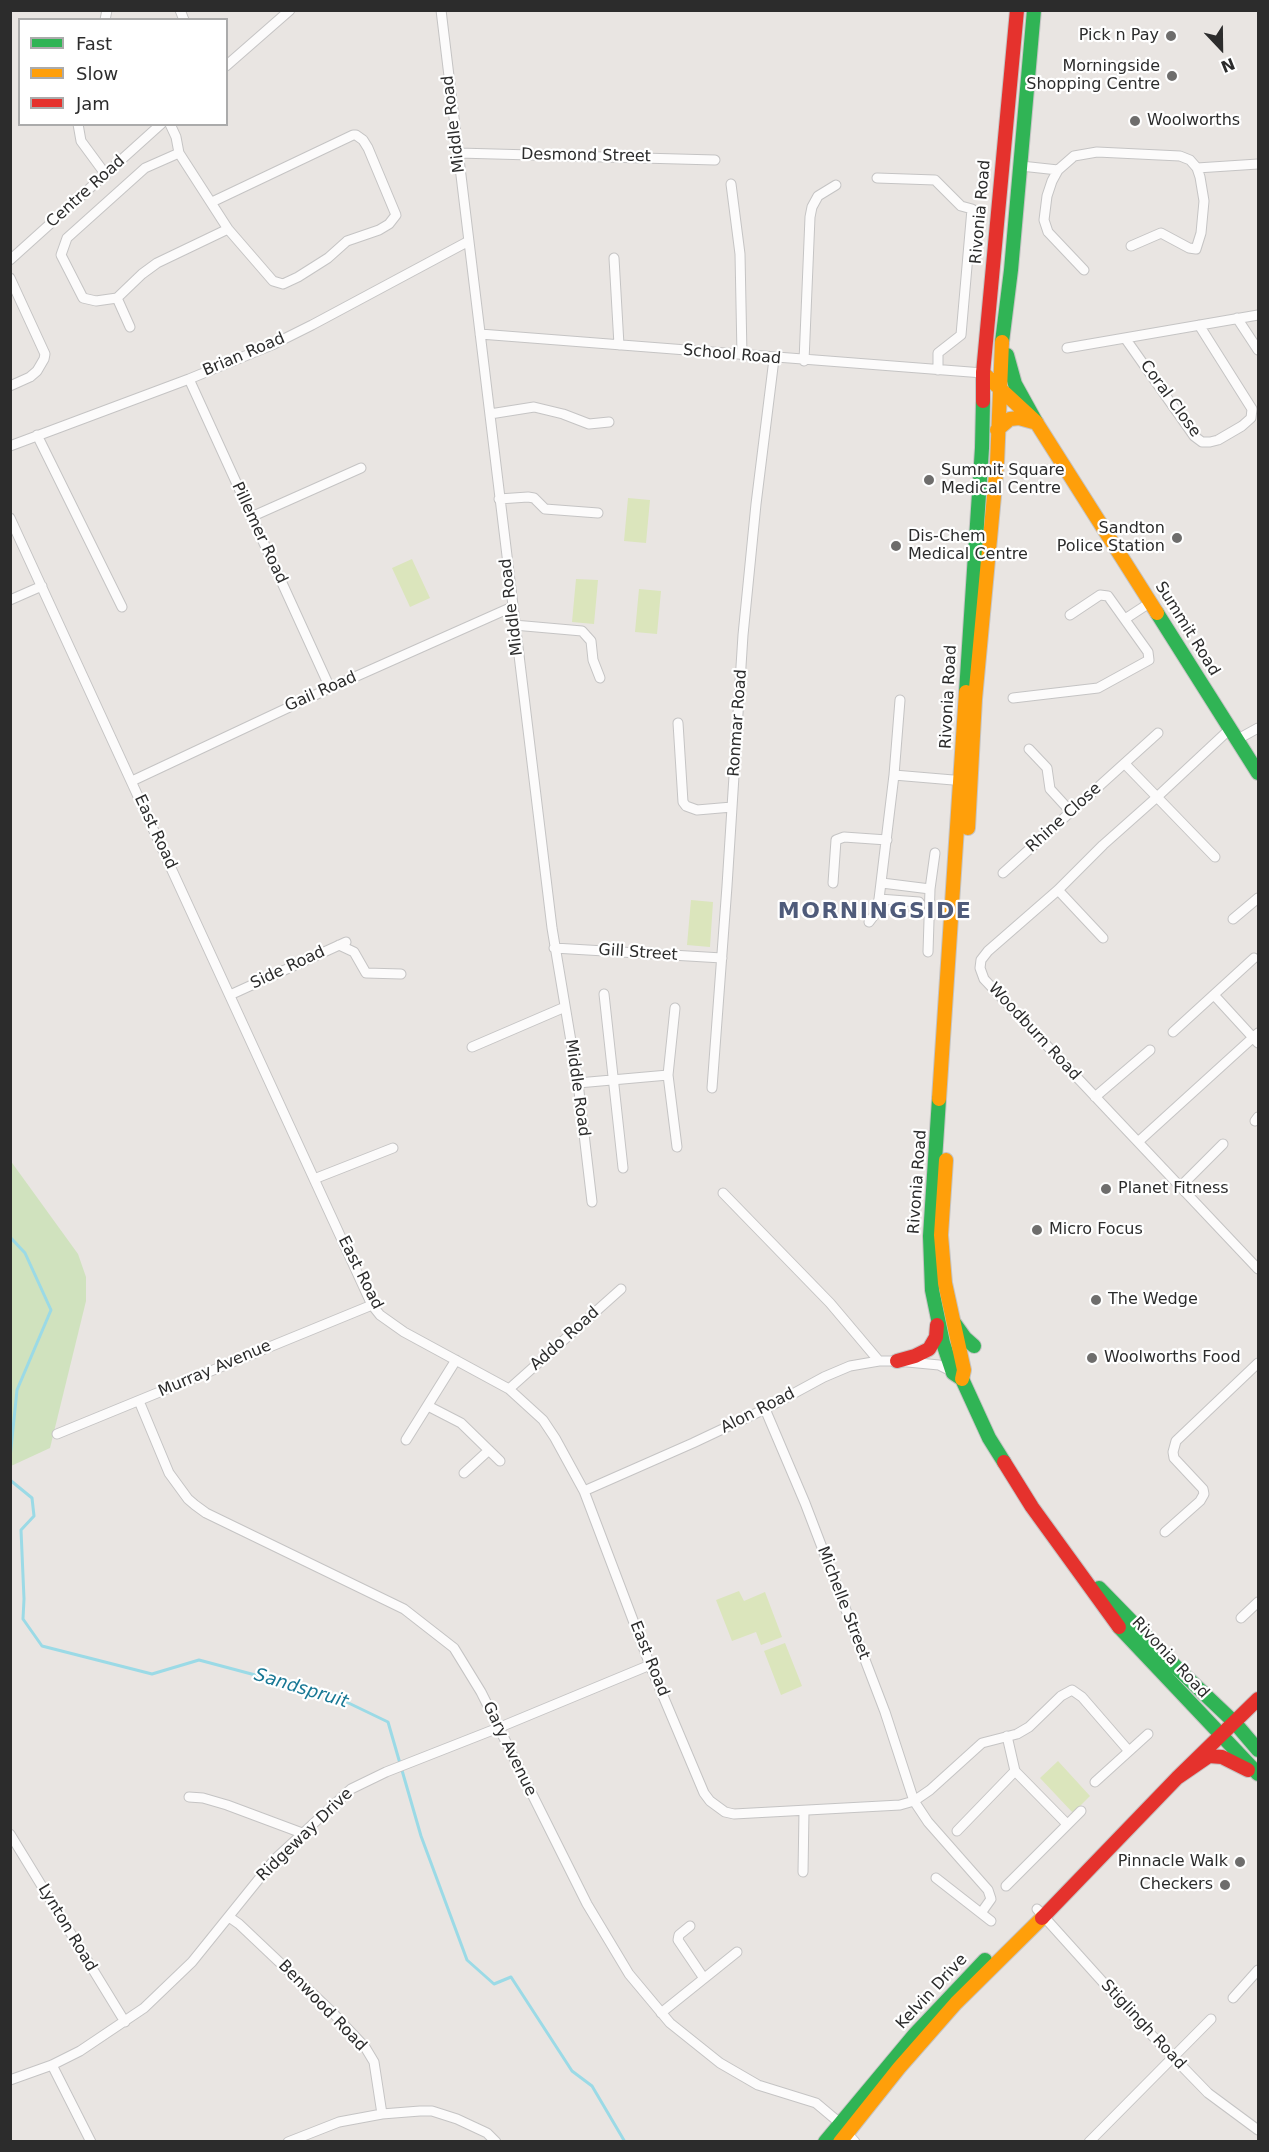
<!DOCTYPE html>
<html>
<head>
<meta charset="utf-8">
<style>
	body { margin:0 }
	#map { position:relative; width:1269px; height:2152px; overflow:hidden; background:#e9e5e2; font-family:"DejaVu Sans",sans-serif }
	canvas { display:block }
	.frame { position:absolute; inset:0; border:12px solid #2c2c2c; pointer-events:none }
	.legend { position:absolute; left:18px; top:18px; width:210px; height:108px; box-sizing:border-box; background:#fff; border:2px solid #ababab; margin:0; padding:8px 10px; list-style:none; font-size:18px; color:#2c2c2c }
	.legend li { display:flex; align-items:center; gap:12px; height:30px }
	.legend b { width:30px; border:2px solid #ababab }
	.north { position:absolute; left:1191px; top:18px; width:60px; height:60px; -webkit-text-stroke:4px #fff; paint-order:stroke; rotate:158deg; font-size:16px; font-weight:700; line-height:24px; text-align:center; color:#2c2c2c }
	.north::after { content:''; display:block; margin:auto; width:21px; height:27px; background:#2c2c2c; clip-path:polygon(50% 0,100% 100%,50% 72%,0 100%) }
</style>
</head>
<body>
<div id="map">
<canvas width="1269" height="2152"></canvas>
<div class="frame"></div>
<ul class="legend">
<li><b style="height:8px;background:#30b455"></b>Fast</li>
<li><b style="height:8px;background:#ff9f0a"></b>Slow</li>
<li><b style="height:8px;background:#e5322d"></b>Jam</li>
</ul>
<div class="north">N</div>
</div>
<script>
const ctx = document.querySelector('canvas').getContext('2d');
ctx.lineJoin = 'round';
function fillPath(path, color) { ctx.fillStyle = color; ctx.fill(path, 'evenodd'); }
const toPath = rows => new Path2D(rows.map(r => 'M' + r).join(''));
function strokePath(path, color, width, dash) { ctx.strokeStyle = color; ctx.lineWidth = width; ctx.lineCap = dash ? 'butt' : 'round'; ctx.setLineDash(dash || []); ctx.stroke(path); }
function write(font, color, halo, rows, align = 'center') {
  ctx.font = font + ' "DejaVu Sans",sans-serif'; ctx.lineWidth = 4.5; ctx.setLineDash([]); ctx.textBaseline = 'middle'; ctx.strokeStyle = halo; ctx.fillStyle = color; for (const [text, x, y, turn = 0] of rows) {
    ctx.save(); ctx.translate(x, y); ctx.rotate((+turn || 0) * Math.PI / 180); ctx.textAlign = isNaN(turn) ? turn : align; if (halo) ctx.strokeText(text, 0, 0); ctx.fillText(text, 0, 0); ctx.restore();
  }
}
fillPath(toPath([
	[10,1160,78,1254,86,1277,86,1301,50,1448,11,1466]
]), '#d0e2be');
fillPath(toPath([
	[628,498,650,500,646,543,624,541],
	[412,559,430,598,410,607,392,568],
	[576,579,598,580,594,624,572,622],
	[639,589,661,591,657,634,635,632],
	[691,900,713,902,710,947,687,945],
	[739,1591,744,1601,765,1592,782,1637,761,1645,756,1632,732,1641,716,1600],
	[785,1643,802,1686,781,1695,764,1651],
	[1058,1761,1090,1796,1073,1813,1040,1778]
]), '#dbe5bc');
strokePath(toPath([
	[10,1237,25,1253,51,1310,17,1390,10,1458],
	[10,1480,32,1498,34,1516,21,1530,24,1599,23,1619,42,1646,152,1674,199,1660,334,1696,388,1722,421,1836,467,1960,494,1984,511,1977,572,2071,592,2086,625,2142]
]), '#9bdae6', 3);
const street = toPath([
	[180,10,184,20],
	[441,10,552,928,578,1083,592,1202],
	[105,20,107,10],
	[226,66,290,10],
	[78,124,81,141,106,175],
	[170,124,176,137,179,153,228,229,273,281,283,284,298,277,328,258,347,241,379,230,389,224,396,215,368,148,363,140,356,135,353,135,212,202],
	[179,153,145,168,67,238,61,255,83,298,96,301,117,298,142,274,157,263,228,229],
	[458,153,715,160],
	[1021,166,1058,170],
	[1197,168,1258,164],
	[877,178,935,180,961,206,972,209,961,335,938,353,938,370],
	[731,184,740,254,742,355],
	[614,258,619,345],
	[10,260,161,124],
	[1084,270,1048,232,1044,220,1047,196,1052,181,1058,170,1074,156,1097,152,1180,156,1190,160,1197,168,1200,177,1204,201,1201,233,1196,249,1189,248,1161,233,1131,246],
	[10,278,45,354,44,359,37,371,30,377,10,386],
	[117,298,130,327],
	[1237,318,1258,350],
	[480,334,983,373],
	[1125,338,1194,436,1202,442,1210,442,1218,440,1242,426,1251,418,1252,409,1199,325],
	[1067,348,1258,315],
	[804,361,810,217,812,207,818,196,836,185],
	[189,379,330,688],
	[490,414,534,407,563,414,589,424,609,422],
	[37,435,122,607],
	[10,446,189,379,272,345,312,325,467,242],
	[499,499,528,497,534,498,545,509,598,513],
	[251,517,361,468],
	[10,518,372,1305,380,1315,404,1332,509,1389,543,1420,555,1438,584,1491,650,1665,704,1793,710,1801,725,1812,734,1814,900,1805,914,1801,930,1790,982,1743,1017,1734,1029,1727,1061,1696,1072,1690,1082,1697,1128,1750],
	[10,600,42,586],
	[1125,619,1151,602],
	[514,625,582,631,591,641,593,660,600,678],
	[1013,698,1098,688,1149,660,1148,652,1108,596,1100,595,1070,615],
	[678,723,683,802,686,806,697,810,732,807],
	[1231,728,1157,797,1103,845,1058,890,988,951,981,960,980,968,984,979,1258,1269],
	[1238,739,1258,728],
	[1029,749,1047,768,1050,789,1071,812],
	[1125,764,1215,857],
	[894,775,900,700],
	[132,781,330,688,512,607],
	[1003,873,1158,733],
	[833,883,836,840,844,837,887,840],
	[882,883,930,889,928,952],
	[930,889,935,853],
	[1058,890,1103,938],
	[879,899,919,902],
	[1233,919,1258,898],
	[869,922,875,914,879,899,894,775,965,781],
	[339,945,354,952,366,973,401,974],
	[554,948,722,958],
	[604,994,623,1168],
	[230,995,346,942],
	[1214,995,1258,1043],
	[675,1008,668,1075,677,1147],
	[1173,1032,1254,958],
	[472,1047,565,1007],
	[578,1083,668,1075],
	[712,1088,727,886,743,635,756,504,774,359],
	[1095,1097,1150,1050],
	[1255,1121,1258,1117],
	[1138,1142,1258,1033],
	[314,1179,393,1148],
	[1180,1187,1223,1144],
	[723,1193,830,1303,879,1361],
	[509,1389,621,1289],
	[139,1401,169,1473,188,1499,195,1505,206,1513,404,1609,454,1648,481,1692,587,1904,629,1974,670,2023,720,2063,758,2085,816,2103,835,2119,855,2142],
	[428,1406,461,1423,500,1461],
	[765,1409,805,1503,885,1712,914,1801,928,1822,988,1890,991,1899,981,1913],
	[57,1434,372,1305],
	[406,1440,456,1360],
	[464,1473,489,1450],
	[584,1491,693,1443,765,1409,824,1377,850,1366,879,1361,897,1361,939,1365,953,1372],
	[1165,1532,1200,1501,1204,1494,1203,1489,1174,1458,1173,1452,1176,1441,1258,1363],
	[1241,1618,1258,1602],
	[1007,1736,1015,1771,1067,1824],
	[1095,1782,1148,1734],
	[189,1797,203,1798,227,1805,302,1833],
	[957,1831,1015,1771],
	[10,1834,125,2022],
	[803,1872,804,1812],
	[936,1878,991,1921],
	[1006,1886,1081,1811],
	[1037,1909,1137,2020,1208,2093,1258,2130],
	[229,1917,239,1924,332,2012,365,2047,374,2062,382,2114],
	[690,1926,679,1935,678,1940,703,1977],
	[1233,1998,1258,1970],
	[661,2013,737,1952],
	[52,2065,91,2142],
	[10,2080,52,2065,80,2051,144,2008,192,1962,275,1859,351,1789,386,1772,498,1728,650,1665],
	[288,2142,339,2122,382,2114,420,2111,432,2111,457,2119,487,2133,496,2142],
	[1089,2142,1211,2019]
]);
const fast = toPath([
	[1002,342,1011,270,1034,10],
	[1007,355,1015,384,1036,422],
	[1157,613,1258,773],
	[966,692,982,448,983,401],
	[939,1099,930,1236,932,1290,943,1343,953,1373,962,1379,989,1438,1004,1462],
	[955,1324,965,1338,974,1346],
	[1099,1588,1177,1668,1235,1723,1258,1750],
	[1119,1627,1258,1774],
	[825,2142,915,2034,985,1960]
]);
const slow = toPath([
	[983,373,1036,422,1157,613],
	[997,430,1010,419,1019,418,1037,423],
	[968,828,975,699,997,464,1002,342],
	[939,1099,966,692],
	[946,1160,941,1235,945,1283,964,1370,962,1379],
	[840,2142,899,2068,956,2003,1042,1918]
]);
const jam = toPath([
	[983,401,983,373,1017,10],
	[897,1361,915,1356,929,1349,936,1337,937,1325],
	[1004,1462,1032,1507,1119,1627],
	[1177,1778,1209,1756,1222,1757,1248,1770],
	[1042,1918,1177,1778,1258,1699]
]);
strokePath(street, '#c5c4c4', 11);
strokePath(fast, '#c5c4c4', 16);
strokePath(slow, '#c5c4c4', 16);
strokePath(jam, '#c5c4c4', 16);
strokePath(street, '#fcfbfb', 9);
strokePath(fast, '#30b455', 14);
strokePath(slow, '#ff9f0a', 14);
strokePath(jam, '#e5322d', 14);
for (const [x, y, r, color] of [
	[1171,36,6,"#6e6d6c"],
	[1172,76,6,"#6e6d6c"],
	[1135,121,6,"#6e6d6c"],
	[929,480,6,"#6e6d6c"],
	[1177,538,6,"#6e6d6c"],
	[896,546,6,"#6e6d6c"],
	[1106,1189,6,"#6e6d6c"],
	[1037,1230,6,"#6e6d6c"],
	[1096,1300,6,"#6e6d6c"],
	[1092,1358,6,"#6e6d6c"],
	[1240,1862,6,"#6e6d6c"],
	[1225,1885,6,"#6e6d6c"]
]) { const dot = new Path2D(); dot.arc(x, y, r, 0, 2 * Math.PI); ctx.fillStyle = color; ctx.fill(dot); strokePath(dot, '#fff', 2); }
write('16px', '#2c2c2c', '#fff', [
	["Pick n Pay",1159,36,"right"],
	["Morningside",1160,67,"right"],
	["Shopping Centre",1160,85,"right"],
	["Woolworths",1147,121],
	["Summit Square",941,471],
	["Medical Centre",941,489],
	["Sandton",1165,529,"right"],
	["Police Station",1165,547,"right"],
	["Dis-Chem",908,537],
	["Medical Centre",908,555],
	["Planet Fitness",1118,1189],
	["Micro Focus",1049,1230],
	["The Wedge",1108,1300],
	["Woolworths Food",1104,1358],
	["Pinnacle Walk",1228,1862,"right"],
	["Checkers",1213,1885,"right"]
], 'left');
write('16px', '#2c2c2c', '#fff', [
	["Middle Road",454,124,-97],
	["Desmond Street",586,156,1],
	["Centre Road",86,192,-42],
	["Rivonia Road",981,212,-85],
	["Brian Road",244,355,-23],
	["School Road",732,355,5],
	["Coral Close",1170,399,54],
	["Pillemer Road",259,533,65],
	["Middle Road",512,607,-97],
	["Summit Road",1187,629,58],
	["Gail Road",321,692,-24],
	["Rivonia Road",949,697,-87],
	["Ronmar Road",738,723,-86],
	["Rhine Close",1064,818,-42],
	["East Road",155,832,65],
	["Gill Street",638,953,4],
	["Side Road",288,968,-25],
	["Woodburn Road",1034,1032,47],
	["Middle Road",577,1088,82],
	["Rivonia Road",918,1182,-86],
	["East Road",360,1273,63],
	["Addo Road",565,1339,-42],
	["Murray Avenue",215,1369,-23],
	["Alon Road",758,1411,-27],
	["Michelle Street",843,1603,69],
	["Rivonia Road",1170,1658,47],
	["East Road",649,1659,68],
	["Gary Avenue",509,1749,64],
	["Ridgeway Drive",305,1835,-44],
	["Lynton Road",67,1928,59],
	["Kelvin Drive",932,1992,-47],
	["Benwood Road",322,2006,46],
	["Stiglingh Road",1143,2025,47]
]);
write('italic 18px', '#177794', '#fff', [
	["Sandspruit",301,1689,17]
]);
ctx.letterSpacing = '1.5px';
write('bold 22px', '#4f5b7a', '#fff', [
	["MORNINGSIDE",875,912]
]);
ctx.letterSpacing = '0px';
</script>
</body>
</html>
